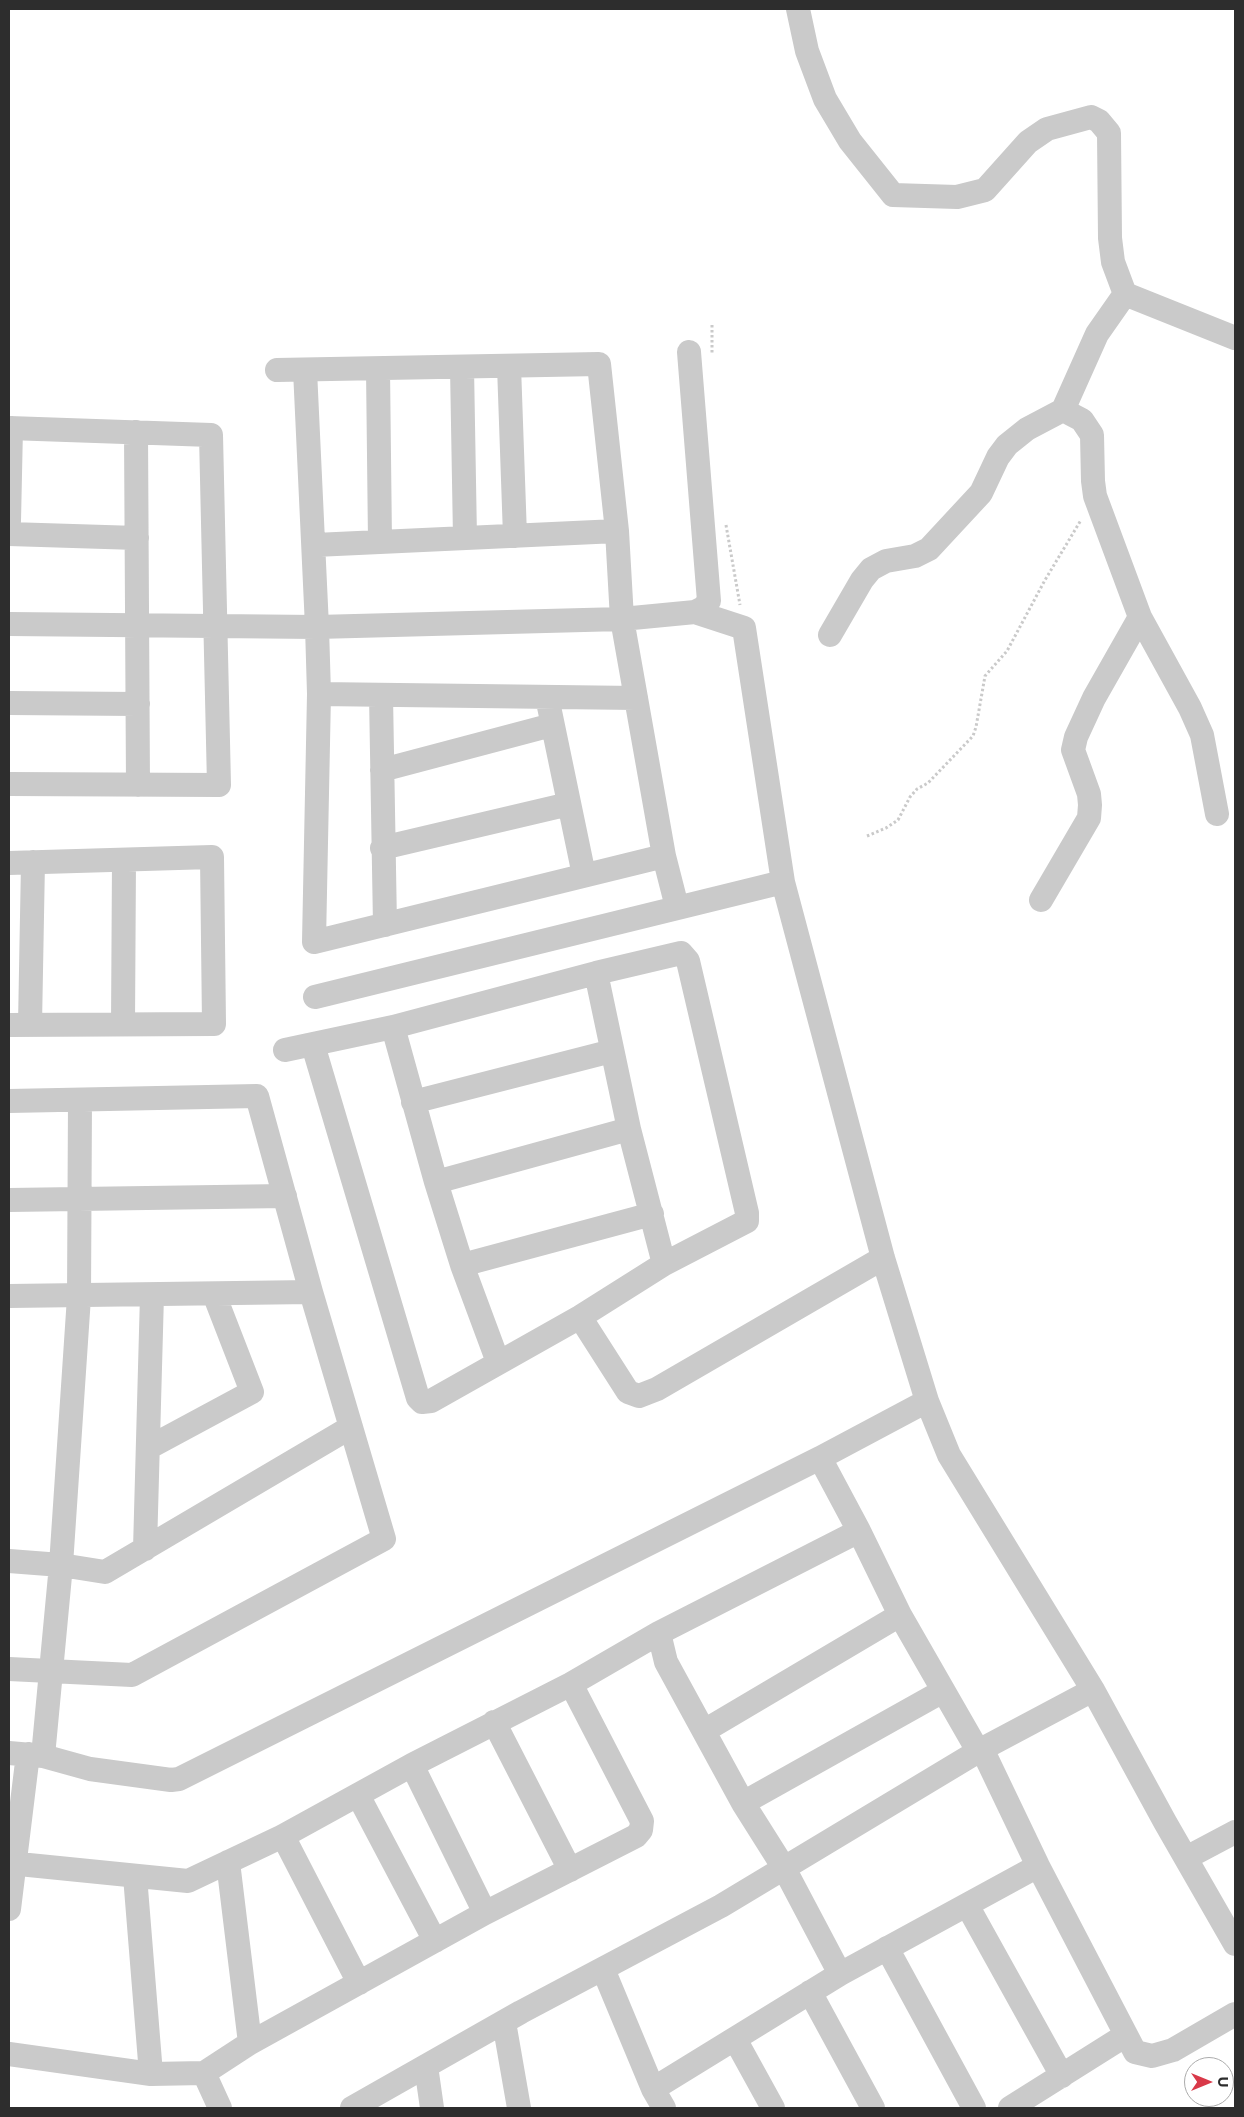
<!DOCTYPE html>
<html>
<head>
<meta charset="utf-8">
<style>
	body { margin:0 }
	#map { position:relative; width:1244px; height:2117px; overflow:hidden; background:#fff; font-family:Montserrat,sans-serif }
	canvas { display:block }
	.frame { position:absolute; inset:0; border:10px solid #2d2d2d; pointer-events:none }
	.north { position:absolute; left:1184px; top:2057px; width:50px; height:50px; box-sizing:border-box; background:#fff; border:1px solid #ababab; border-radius:50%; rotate:90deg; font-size:14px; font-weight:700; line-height:20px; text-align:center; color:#2d2d2d }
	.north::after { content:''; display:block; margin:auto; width:18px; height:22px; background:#d93949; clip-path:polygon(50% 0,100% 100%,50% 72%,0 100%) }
</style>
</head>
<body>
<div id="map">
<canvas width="1244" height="2117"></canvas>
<div class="frame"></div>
<div class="north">U</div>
</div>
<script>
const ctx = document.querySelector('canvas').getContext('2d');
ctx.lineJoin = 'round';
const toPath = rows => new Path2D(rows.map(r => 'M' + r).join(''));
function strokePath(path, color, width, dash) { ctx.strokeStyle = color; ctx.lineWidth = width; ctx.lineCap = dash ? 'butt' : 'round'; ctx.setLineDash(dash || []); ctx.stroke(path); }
strokePath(toPath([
	[712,325,712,353],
	[726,525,740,605],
	[867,836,886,828,898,820,910,797,917,789,928,783,973,736,976,727,985,676,1007,651,1045,580,1081,520]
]), '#cacaca', 3, [2.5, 2.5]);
strokePath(toPath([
	[798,9,807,51,825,99,850,141,893,195,957,197,985,190,1028,142,1047,129,1091,117,1099,121,1109,133,1110,238,1113,262,1125,294,1235,338],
	[509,366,515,536],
	[462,367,465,538],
	[378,369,380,542],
	[277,370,599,364,617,531,622,619,695,612,703,608,709,601,689,352],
	[305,370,317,627,622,619,664,856,677,907],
	[1063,410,1082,420,1092,435,1093,481,1095,496,1140,617,1190,708,1202,735,1217,814],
	[9,428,211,435,219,785,9,784],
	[136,432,138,785],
	[9,521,11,428],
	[9,534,137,538],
	[315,545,617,531],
	[695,612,744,628,783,882,883,1258,927,1401,949,1455,1093,1690,1165,1822,1235,1944],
	[9,624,317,627,319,694,636,698],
	[830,635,862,580,871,569,886,561,915,556,929,549,981,493,998,457,1007,445,1027,429,1063,410,1097,334,1125,294],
	[319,694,314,942,664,856],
	[381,695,385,925],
	[547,697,584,875],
	[9,703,138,704],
	[382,770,552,725],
	[382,848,569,804],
	[9,863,212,857,214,1024,9,1025],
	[1041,900,1089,818,1090,805,1089,794,1073,750,1076,737,1094,698,1140,617],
	[596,973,629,1129,664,1264],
	[315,997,783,882],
	[123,1024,124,860],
	[30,1025,33,862],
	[393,1027,436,1182,462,1265,498,1362],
	[285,1050,393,1027,596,973,681,953,688,961,747,1213,747,1221,664,1264,580,1317,431,1401,422,1402,418,1398,313,1045],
	[9,1101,257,1096,311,1292,384,1539,132,1675,9,1669],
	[413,1102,612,1051],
	[436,1182,629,1129],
	[9,1200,285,1196],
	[462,1265,652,1214],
	[9,1296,311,1292],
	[580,1317,628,1392,639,1396,657,1389,883,1258],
	[927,1401,820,1458,859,1531,900,1615,974,1744,982,1749,1038,1866,1135,2052,1152,2056,1173,2050,1235,2014],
	[148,1448,252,1392,214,1294],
	[145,1549,152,1295],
	[9,1561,61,1565,105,1572,351,1427],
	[659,1633,666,1662,743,1803,784,1868,840,1974],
	[494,1722,570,1870],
	[704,1731,900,1615],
	[9,1753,43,1756,90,1769,171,1780,179,1779,820,1458],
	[43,1756,61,1565,79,1297,80,1100],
	[412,1765,485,1913],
	[358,1795,435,1941],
	[743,1803,943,1691],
	[283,1836,359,1983],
	[1186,1858,1235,1832],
	[228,1862,250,2043],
	[9,1863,188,1881,283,1836,412,1765,571,1684,659,1633,859,1531],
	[135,1876,151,2074],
	[967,1905,1062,2076],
	[9,1909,28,1754],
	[887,1948,974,2108],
	[603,1969,653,2089,664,2108],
	[810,1992,873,2108],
	[504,2022,519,2108],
	[735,2039,773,2108],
	[9,2054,151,2074,204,2073,250,2043,485,1913,636,1836,641,1830,642,1821,571,1684],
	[426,2066,432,2108],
	[204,2073,220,2108],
	[653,2089,840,1974,1038,1866],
	[352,2108,521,2012,721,1906,982,1749,1093,1690],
	[1010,2108,1126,2035]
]), '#cacaca', 24);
</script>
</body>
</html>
